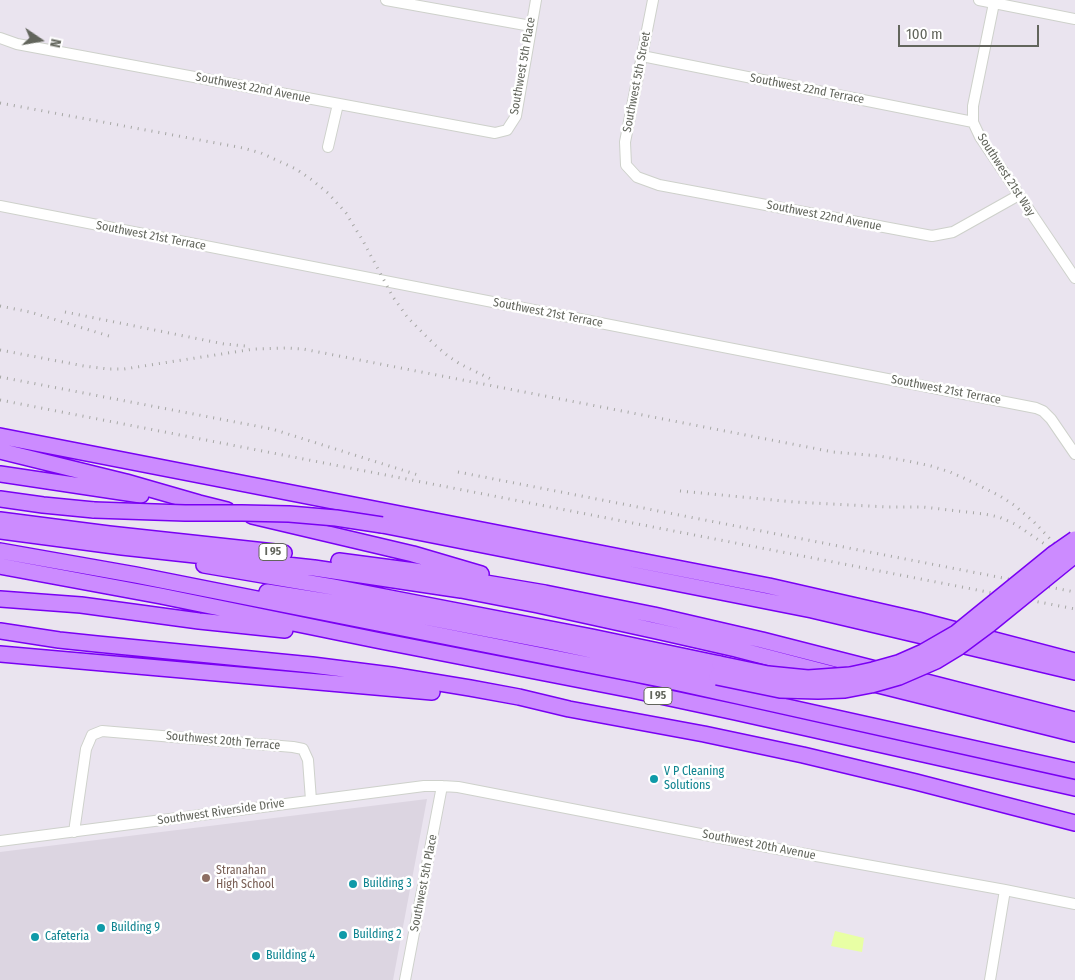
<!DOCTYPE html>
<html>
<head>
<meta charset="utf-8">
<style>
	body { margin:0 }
	#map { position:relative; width:1075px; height:980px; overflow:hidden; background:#eae4ef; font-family:"Fira Sans Condensed",sans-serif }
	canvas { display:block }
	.north { position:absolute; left:15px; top:15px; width:50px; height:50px; -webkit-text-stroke:4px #fff; paint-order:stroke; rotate:102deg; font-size:14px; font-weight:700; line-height:20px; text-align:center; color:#62655c }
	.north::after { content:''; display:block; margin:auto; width:18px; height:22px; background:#62655c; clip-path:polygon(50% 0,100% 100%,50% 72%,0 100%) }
	.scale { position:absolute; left:898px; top:25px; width:141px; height:22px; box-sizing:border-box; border:2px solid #62655c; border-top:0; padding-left:6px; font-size:15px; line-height:18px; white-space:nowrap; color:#62655c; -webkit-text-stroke:4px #fff; paint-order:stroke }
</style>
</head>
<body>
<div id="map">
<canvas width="1075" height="980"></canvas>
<div class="north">N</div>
<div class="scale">100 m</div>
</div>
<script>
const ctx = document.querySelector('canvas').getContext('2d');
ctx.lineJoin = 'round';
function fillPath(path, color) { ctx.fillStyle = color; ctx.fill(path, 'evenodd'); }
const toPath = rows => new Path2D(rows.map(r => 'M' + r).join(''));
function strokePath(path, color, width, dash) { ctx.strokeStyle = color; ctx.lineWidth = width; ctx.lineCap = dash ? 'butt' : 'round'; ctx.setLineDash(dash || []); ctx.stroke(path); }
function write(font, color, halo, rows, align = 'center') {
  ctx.font = font + ' "Fira Sans Condensed",sans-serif'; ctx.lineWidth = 5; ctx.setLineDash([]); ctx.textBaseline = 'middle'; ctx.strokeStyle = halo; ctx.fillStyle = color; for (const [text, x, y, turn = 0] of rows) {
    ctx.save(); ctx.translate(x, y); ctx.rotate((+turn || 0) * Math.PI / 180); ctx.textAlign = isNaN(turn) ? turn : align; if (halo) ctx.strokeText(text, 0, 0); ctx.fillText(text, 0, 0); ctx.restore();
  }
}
fillPath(toPath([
	[427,799,393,980,0,980,0,852]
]), '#dcd5e1');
fillPath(toPath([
	[835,931,864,938,862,952,831,946]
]), '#e8ffa4');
const minor = toPath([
	[386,0,531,26],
	[653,0,625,142,626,165,637,177,659,185,932,236,953,232,1019,195],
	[979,0,1075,19],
	[994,3,973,106,973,122,980,137,1075,278],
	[0,38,17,44,495,133,507,130,516,116,536,0],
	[642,56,973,122],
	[328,147,338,104],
	[0,206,1036,408,1043,411,1051,419,1075,454],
	[74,832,86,749,92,735,102,731,293,747,303,749,308,760,311,800],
	[0,841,424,786,442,786,458,787,783,850,1005,890,1075,904],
	[405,980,442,786],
	[990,980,1005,890]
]);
const motorway = toPath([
	[0,436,769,586,918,620,1075,661],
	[0,451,126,482,199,503,227,510],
	[0,474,141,495],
	[0,499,43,505,94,510],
	[252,516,413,554,481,574],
	[0,520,109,534,284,553],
	[382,525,812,610,1075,672],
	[0,531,122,547,314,568,461,590,538,605,661,632,736,649,836,675],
	[0,551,136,575,670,681,1075,771],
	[339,561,415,571,545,593,654,615,762,640,1075,720],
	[204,565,333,587,592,637,720,664],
	[0,566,161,596,376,640,632,690,735,712,1075,788],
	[267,592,419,616,548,641,717,677],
	[0,599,81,605,199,621,285,630],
	[0,631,59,640,97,644,312,665,391,675,470,688,519,697,569,709,704,734,803,755,916,782,1075,823],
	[0,654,432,692],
	[870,683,1075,734]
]);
strokePath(minor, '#ced1cb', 12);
strokePath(motorway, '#7900f3', 18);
strokePath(minor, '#fff', 10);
strokePath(motorway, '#cc8bff', 15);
strokePath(toPath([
	[0,103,243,148,261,153,296,169,312,180,328,193,346,213,363,241,393,297,408,318,435,345,448,356,460,364,495,381],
	[0,306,30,312,109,336],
	[65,312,224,344,246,346],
	[0,350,84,366,108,369,124,369,254,349,288,348,303,349,833,452,879,456,908,461,931,466,950,472,966,479,1000,496,1014,505,1034,522,1075,565],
	[0,377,272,429,418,475],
	[0,400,1075,609],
	[458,472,1075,592],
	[680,491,794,502,888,507,923,507,984,514,999,517,1015,524,1052,549]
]), '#a6a7a4', 3, [1, 6]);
const motorwayBridge = toPath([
	[94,510,185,513,242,513,289,514,336,518,382,525],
	[720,664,768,674,808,678,850,675,873,670,898,663,923,652,956,633,1052,555,1075,539],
	[717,677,780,690,818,691,845,690,871,685,899,677,936,661,959,647,990,624,1075,555]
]);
strokePath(motorwayBridge, '#7900f3', 18, []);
strokePath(motorwayBridge, '#cc8bff', 15);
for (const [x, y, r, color] of [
	[654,779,5,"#0f9aa8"],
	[206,878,5,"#8d6e63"],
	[353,884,5,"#0f9aa8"],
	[101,928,5,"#0f9aa8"],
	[343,935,5,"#0f9aa8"],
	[35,937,5,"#0f9aa8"],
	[256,956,5,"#0f9aa8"]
]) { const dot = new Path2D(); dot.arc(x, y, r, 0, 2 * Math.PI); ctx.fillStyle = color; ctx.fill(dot); strokePath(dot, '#fff', 2); }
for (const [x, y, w] of [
	[273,552,28],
	[658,696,28]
]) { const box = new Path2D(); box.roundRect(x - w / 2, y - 8.5, w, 17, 4); ctx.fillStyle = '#fff'; ctx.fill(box); strokePath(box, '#62655c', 1); }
write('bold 11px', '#62655c', null, [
	["I 95",273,552],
	["I 95",658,696]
]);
write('12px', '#62655c', '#fff', [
	["Southwest 5th Place",523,66,-80],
	["Southwest 5th Street",637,82,-79],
	["Southwest 22nd Avenue",253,88,11],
	["Southwest 22nd Terrace",807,89,11],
	["Southwest 21st Way",1006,175,57],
	["Southwest 22nd Avenue",824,216,11],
	["Southwest 21st Terrace",151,236,11],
	["Southwest 21st Terrace",548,313,11],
	["Southwest 21st Terrace",946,390,11],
	["Southwest 20th Terrace",223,741,5],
	["Southwest Riverside Drive",221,812,-8],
	["Southwest 20th Avenue",759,845,11],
	["Southwest 5th Place",424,883,-79]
]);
write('12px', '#0d838f', '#fff', [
	["V P Cleaning",664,772],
	["Solutions",664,786],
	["Building 3",363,884],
	["Building 9",111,928],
	["Building 2",353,935],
	["Cafeteria",45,937],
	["Building 4",266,956]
], 'left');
write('12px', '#785e54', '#fff', [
	["Stranahan",216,871],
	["High School",216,885]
], 'left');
</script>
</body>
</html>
